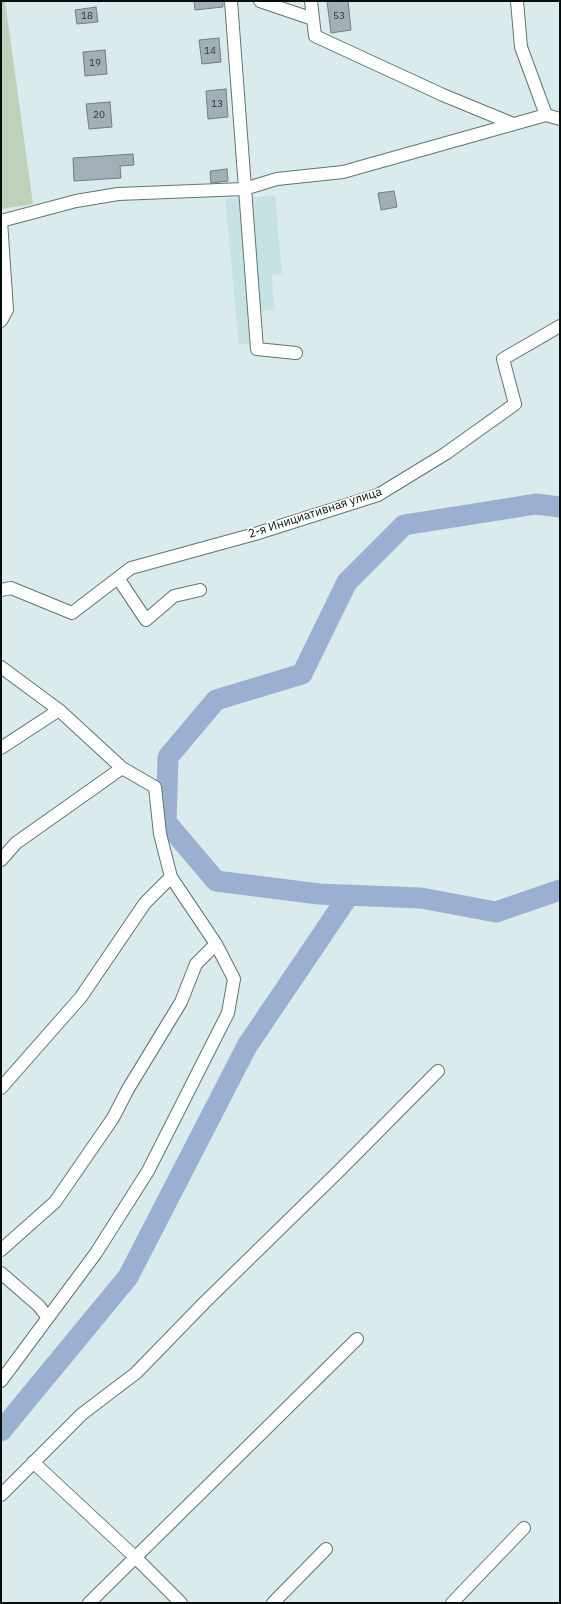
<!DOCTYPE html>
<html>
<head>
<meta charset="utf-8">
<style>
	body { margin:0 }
	#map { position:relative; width:561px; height:1604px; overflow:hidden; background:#d9ebec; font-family:"IBM Plex Sans",sans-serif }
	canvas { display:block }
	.frame { position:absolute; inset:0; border:2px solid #080e0e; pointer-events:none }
</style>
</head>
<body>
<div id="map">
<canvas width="561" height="1604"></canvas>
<div class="frame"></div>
</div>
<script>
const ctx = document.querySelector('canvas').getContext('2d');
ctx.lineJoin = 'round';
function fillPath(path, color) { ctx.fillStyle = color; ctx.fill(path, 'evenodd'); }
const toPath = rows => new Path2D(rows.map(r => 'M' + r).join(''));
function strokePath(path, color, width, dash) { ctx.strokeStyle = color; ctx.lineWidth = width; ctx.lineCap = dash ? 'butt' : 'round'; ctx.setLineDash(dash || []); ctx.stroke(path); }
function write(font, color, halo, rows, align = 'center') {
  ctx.font = font + ' "IBM Plex Sans",sans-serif'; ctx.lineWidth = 3.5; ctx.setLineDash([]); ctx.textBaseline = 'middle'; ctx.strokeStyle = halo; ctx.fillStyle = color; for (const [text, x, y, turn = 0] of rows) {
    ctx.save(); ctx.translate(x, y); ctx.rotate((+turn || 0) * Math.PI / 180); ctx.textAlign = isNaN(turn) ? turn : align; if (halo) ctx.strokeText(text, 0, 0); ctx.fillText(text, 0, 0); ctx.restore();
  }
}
fillPath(toPath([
	[275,196,282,274,272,275,274,310,248,313,250,344,239,344,225,199]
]), '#c6e2e3');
fillPath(toPath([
	[1,1,5,1,33,204,1,209]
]), '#bed1bb');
strokePath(toPath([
	[560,507,536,504,404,525,347,582,302,674,216,700,168,757,166,822,216,881,319,894,421,898,496,912,560,890],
	[1,1431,128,1277,247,1046,349,895]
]), '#9bb0d0', 21);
const building = toPath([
	[194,1,223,1,223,7,195,10,194,1],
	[327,1,348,1,351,30,331,33,327,1],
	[96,7,98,22,77,24,75,10,96,7],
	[219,38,221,62,202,64,199,40,219,38],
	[105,50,107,74,85,76,83,52,105,50],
	[226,89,228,117,208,119,206,91,226,89],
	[110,102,112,127,89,129,86,104,110,102],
	[133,154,134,165,120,166,121,178,74,181,73,158,133,154],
	[227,169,228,181,211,183,210,171,227,169],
	[394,191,397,207,381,210,378,193,394,191]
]);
fillPath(building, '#a1afb6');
strokePath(building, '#717e85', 1);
const minor = toPath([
	[231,1,257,349,296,353],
	[260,1,313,19],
	[311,1,315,36,443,95,511,123],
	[517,1,521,47,546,115,560,119],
	[1,321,7,310,1,221,76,201,118,194,244,189,277,179,343,172,546,115],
	[118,578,146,620,174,596,200,590],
	[1,590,11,588,72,613,131,568,255,534,378,495,445,454,515,404,503,359,560,326],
	[1,667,59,710,122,768,155,787,160,834,171,877,216,944,196,964,181,1002,128,1089,113,1118,55,1202,1,1250],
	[1,748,59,710],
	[1,860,16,843,122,768],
	[1,1088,81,997,145,903,171,877],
	[1,1273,39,1306,48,1318],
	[1,1381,96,1253,148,1171,228,1013,234,979,216,944],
	[33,1462,135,1557,181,1603],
	[1,1495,82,1414,136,1373,205,1302,341,1169,438,1071],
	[89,1603,357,1339],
	[273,1603,326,1549],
	[452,1603,524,1528]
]);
strokePath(minor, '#637373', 14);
strokePath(minor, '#fff', 12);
write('10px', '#2e3638', null, [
	["18",87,16],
	["53",339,16],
	["14",210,51],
	["19",95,63],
	["13",217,104],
	["20",99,115]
]);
write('12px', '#080e0e', '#fff', [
	["2-я Инициативная улица",315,513,-18]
]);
</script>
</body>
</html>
